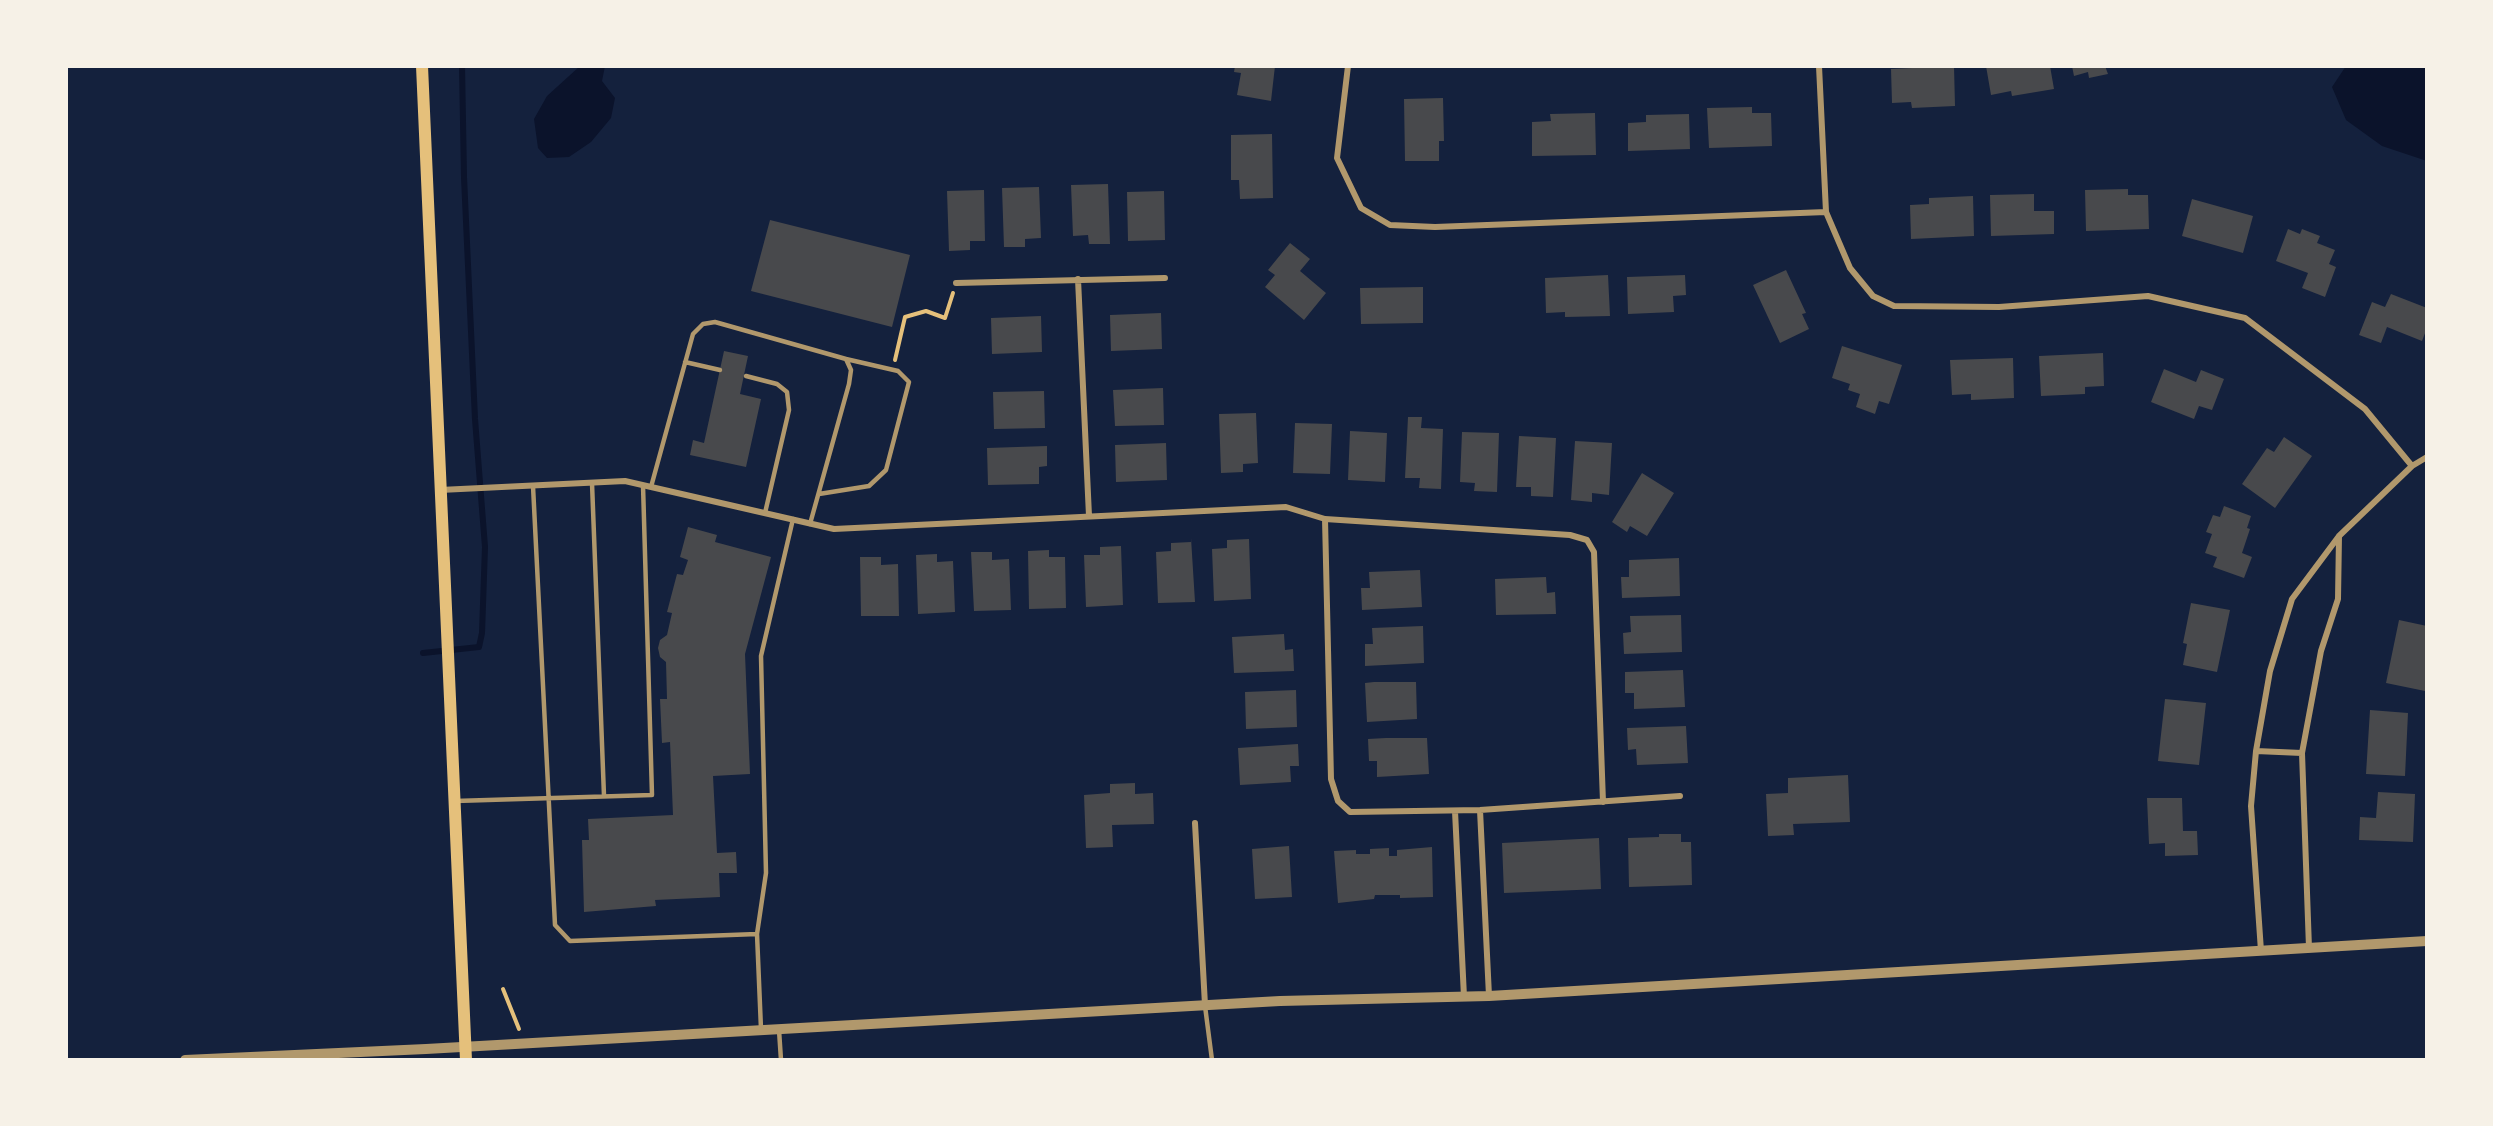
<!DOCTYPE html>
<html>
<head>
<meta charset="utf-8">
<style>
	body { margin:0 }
	#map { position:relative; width:2493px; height:1126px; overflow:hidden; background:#14213d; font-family:Arial,sans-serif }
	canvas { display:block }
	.frame { position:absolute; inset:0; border:68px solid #f6f1e7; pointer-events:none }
</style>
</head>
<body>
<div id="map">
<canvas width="2493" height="1126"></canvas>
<div class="frame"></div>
</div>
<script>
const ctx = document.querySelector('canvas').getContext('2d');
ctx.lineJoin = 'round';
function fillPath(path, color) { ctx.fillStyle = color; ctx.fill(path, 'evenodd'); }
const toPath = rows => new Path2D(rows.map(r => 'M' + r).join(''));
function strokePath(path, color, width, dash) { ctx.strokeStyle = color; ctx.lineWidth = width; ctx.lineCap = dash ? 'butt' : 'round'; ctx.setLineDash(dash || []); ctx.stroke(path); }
fillPath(toPath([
	[580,66,605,66,602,81,615,98,611,118,591,142,569,157,547,158,538,148,534,119,547,96],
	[2346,66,2427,66,2427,161,2382,146,2346,120,2332,87]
]), '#0b132b');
strokePath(toPath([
	[423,653,479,647,482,633,485,547,475,419,464,177,462,66]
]), '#0b132b', 6);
fillPath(toPath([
	[1235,66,1275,66,1271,101,1237,95,1241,73,1234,72],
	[1954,66,1955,106,1912,108,1911,102,1892,103,1891,69],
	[1986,66,2050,66,2054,89,2012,96,2011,91,1991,95],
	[2072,66,2105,66,2108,74,2089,78,2088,72,2074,76],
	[1443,98,1444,141,1439,141,1439,161,1405,161,1404,99],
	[1752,107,1752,113,1771,113,1772,146,1709,148,1707,108],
	[1595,113,1596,155,1532,156,1532,122,1551,121,1550,114],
	[1689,114,1690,149,1628,151,1628,123,1646,122,1646,115],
	[1272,134,1273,198,1240,199,1239,180,1231,180,1231,135],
	[1108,184,1110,244,1089,244,1088,235,1073,236,1071,185],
	[1039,187,1041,238,1025,239,1025,247,1004,247,1002,188],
	[2128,189,2128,195,2148,195,2149,229,2086,231,2085,190],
	[984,190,985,241,970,241,970,250,949,251,947,191],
	[1164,191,1165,240,1128,241,1127,192],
	[2034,194,2034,211,2054,211,2054,234,1991,236,1990,195],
	[1973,196,1974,236,1911,239,1910,205,1929,204,1929,198],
	[2192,199,2253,216,2243,253,2182,236],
	[770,220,910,255,892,327,751,291],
	[2288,229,2300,234,2302,229,2320,236,2317,243,2335,250,2329,264,2336,267,2325,297,2302,288,2308,273,2276,261],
	[1290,243,1310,259,1300,271,1326,293,1304,320,1265,287,1275,275,1268,270],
	[1786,270,1806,313,1802,314,1809,329,1780,343,1753,285],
	[1608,275,1610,316,1565,317,1565,312,1546,313,1545,278],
	[1685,275,1686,295,1673,296,1674,312,1628,314,1627,277],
	[1423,287,1423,323,1361,324,1360,288],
	[2391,294,2427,308,2427,328,2422,341,2387,327,2381,343,2359,335,2372,302,2385,307],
	[1161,313,1162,349,1111,351,1110,315],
	[1041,316,1042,352,992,354,991,318],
	[1842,346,1902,365,1889,404,1879,401,1875,414,1856,407,1860,394,1848,390,1850,384,1832,378],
	[724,351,748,356,740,394,761,399,746,467,690,455,693,440,704,443],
	[2103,353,2104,386,2085,387,2085,394,2041,396,2039,356],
	[2013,358,2014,398,1971,400,1971,394,1952,395,1950,360],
	[2164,369,2196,382,2201,370,2224,379,2212,410,2199,406,2194,419,2151,402],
	[1163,388,1164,425,1115,426,1113,390],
	[1044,391,1045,428,994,429,993,392],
	[1256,413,1258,463,1243,464,1243,472,1221,473,1219,414],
	[1408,417,1422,417,1421,428,1443,429,1441,489,1419,488,1420,478,1405,478],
	[1295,423,1332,424,1330,474,1293,473],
	[1350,431,1387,433,1385,482,1348,480],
	[1462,432,1499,433,1497,492,1474,491,1475,483,1460,482],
	[1519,436,1556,438,1553,497,1531,496,1531,487,1516,487],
	[2284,437,2312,456,2275,508,2242,484,2267,448,2274,452],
	[1575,441,1612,443,1609,495,1592,493,1592,502,1571,500],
	[1166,443,1167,480,1116,482,1115,445],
	[1047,446,1047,466,1039,467,1039,484,988,485,987,448],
	[1642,473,1674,493,1647,536,1630,526,1627,532,1612,522],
	[2224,506,2251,516,2247,528,2250,529,2242,553,2252,557,2244,578,2213,567,2217,557,2205,553,2212,534,2206,532,2213,515,2220,517],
	[688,527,717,535,715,542,771,557,745,654,750,774,713,776,717,853,736,852,737,873,719,873,720,897,655,900,656,906,584,912,582,840,589,840,588,819,673,815,670,742,662,743,660,699,667,699,666,662,660,657,658,648,660,640,667,635,672,613,667,612,677,574,683,575,688,560,680,557],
	[1191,538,1195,602,1158,603,1156,552,1171,551,1171,543,1191,542],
	[1249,539,1251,599,1214,601,1212,549,1227,548,1227,540],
	[1121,546,1123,605,1086,607,1084,555,1100,555,1100,547],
	[1049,550,1049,557,1065,557,1066,608,1029,609,1028,551],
	[971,552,992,552,992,560,1009,559,1011,610,974,611],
	[937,554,937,562,953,561,955,612,918,614,916,555],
	[860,557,881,557,881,565,898,564,899,616,861,616],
	[1679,558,1680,596,1622,598,1621,577,1629,577,1629,560],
	[1420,570,1422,607,1362,610,1361,588,1370,588,1369,572],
	[1546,577,1547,593,1555,592,1556,614,1496,615,1495,579],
	[2191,603,2230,610,2217,672,2183,665,2187,644,2183,643],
	[1681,615,1682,652,1624,654,1623,633,1631,632,1630,616],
	[2399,620,2427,626,2425,691,2386,683],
	[1423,626,1424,663,1365,666,1365,644,1373,644,1372,628],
	[1284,634,1285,650,1293,649,1294,671,1234,673,1232,637],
	[1683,670,1685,707,1634,709,1634,693,1625,693,1625,672],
	[1374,682,1416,682,1417,719,1367,722,1365,683],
	[1296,690,1297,727,1246,729,1245,692],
	[2165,699,2206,703,2199,765,2158,761],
	[2370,710,2408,713,2405,776,2366,774],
	[1686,726,1688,763,1637,765,1636,749,1628,750,1627,728],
	[1386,738,1427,738,1429,774,1377,777,1377,761,1369,761,1368,739],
	[1298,744,1299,766,1290,766,1291,782,1240,785,1238,748],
	[1848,775,1850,822,1793,824,1794,835,1768,836,1766,794,1788,793,1788,778],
	[1135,783,1135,794,1153,793,1154,824,1112,825,1113,847,1086,848,1084,795,1110,793,1110,784],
	[2378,792,2415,794,2413,842,2359,840,2360,817,2376,818],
	[2147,798,2182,798,2183,831,2197,831,2198,855,2165,856,2165,843,2149,844],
	[1659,834,1681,834,1681,842,1691,842,1692,885,1629,887,1628,838,1659,837],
	[1599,838,1601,889,1504,893,1502,843],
	[1289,846,1292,897,1255,899,1252,849],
	[1432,847,1433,897,1400,898,1400,895,1375,895,1374,899,1338,903,1334,851,1356,850,1356,854,1370,854,1370,849,1389,848,1389,856,1397,856,1397,850]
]), '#48494c');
strokePath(toPath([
	[895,360,905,317,926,311,945,318,953,293],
	[503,989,519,1029]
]), '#e5c07b', 4);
strokePath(toPath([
	[685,362,720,370],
	[746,376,777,384,787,392,789,410,765,513],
	[592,483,604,796],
	[533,486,555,925,570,941,757,934,761,1029],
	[651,487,693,334,703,324,715,322,846,359,851,370,849,384,810,524],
	[819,494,869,486,886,470,909,382,898,371,846,359],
	[455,801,652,795,643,485],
	[757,934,766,873,761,656,793,519],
	[1205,1006,1212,1060],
	[779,1030,781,1060]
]), '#b1986c', 4.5);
strokePath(toPath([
	[1348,66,1337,158,1361,208,1390,225,1435,227,1826,212],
	[1819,66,1826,212,1850,268,1873,296,1894,306,1999,307,2148,296,2245,318,2365,409,2412,466],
	[1078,279,1089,516],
	[956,283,1165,278],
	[440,490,625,481,834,529,1286,507,1325,519,1570,535,1587,540,1594,552,1603,802],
	[1325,519,1331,779,1338,801,1350,812,1480,810,1680,796],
	[2256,751,2302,753],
	[1480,810,1489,996],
	[1455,811,1464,997],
	[1195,823,1205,1005],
	[2309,948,2302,753,2321,651,2338,599,2339,536],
	[2261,951,2251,806,2256,751,2270,671,2292,599,2339,536,2412,466,2427,457]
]), '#b1986c', 6);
strokePath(toPath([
	[185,1060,426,1049,1280,1001,1489,996,2427,941]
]), '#b1986c', 10);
strokePath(toPath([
	[422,66,466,1060]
]), '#e5c07b', 12);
</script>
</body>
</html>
